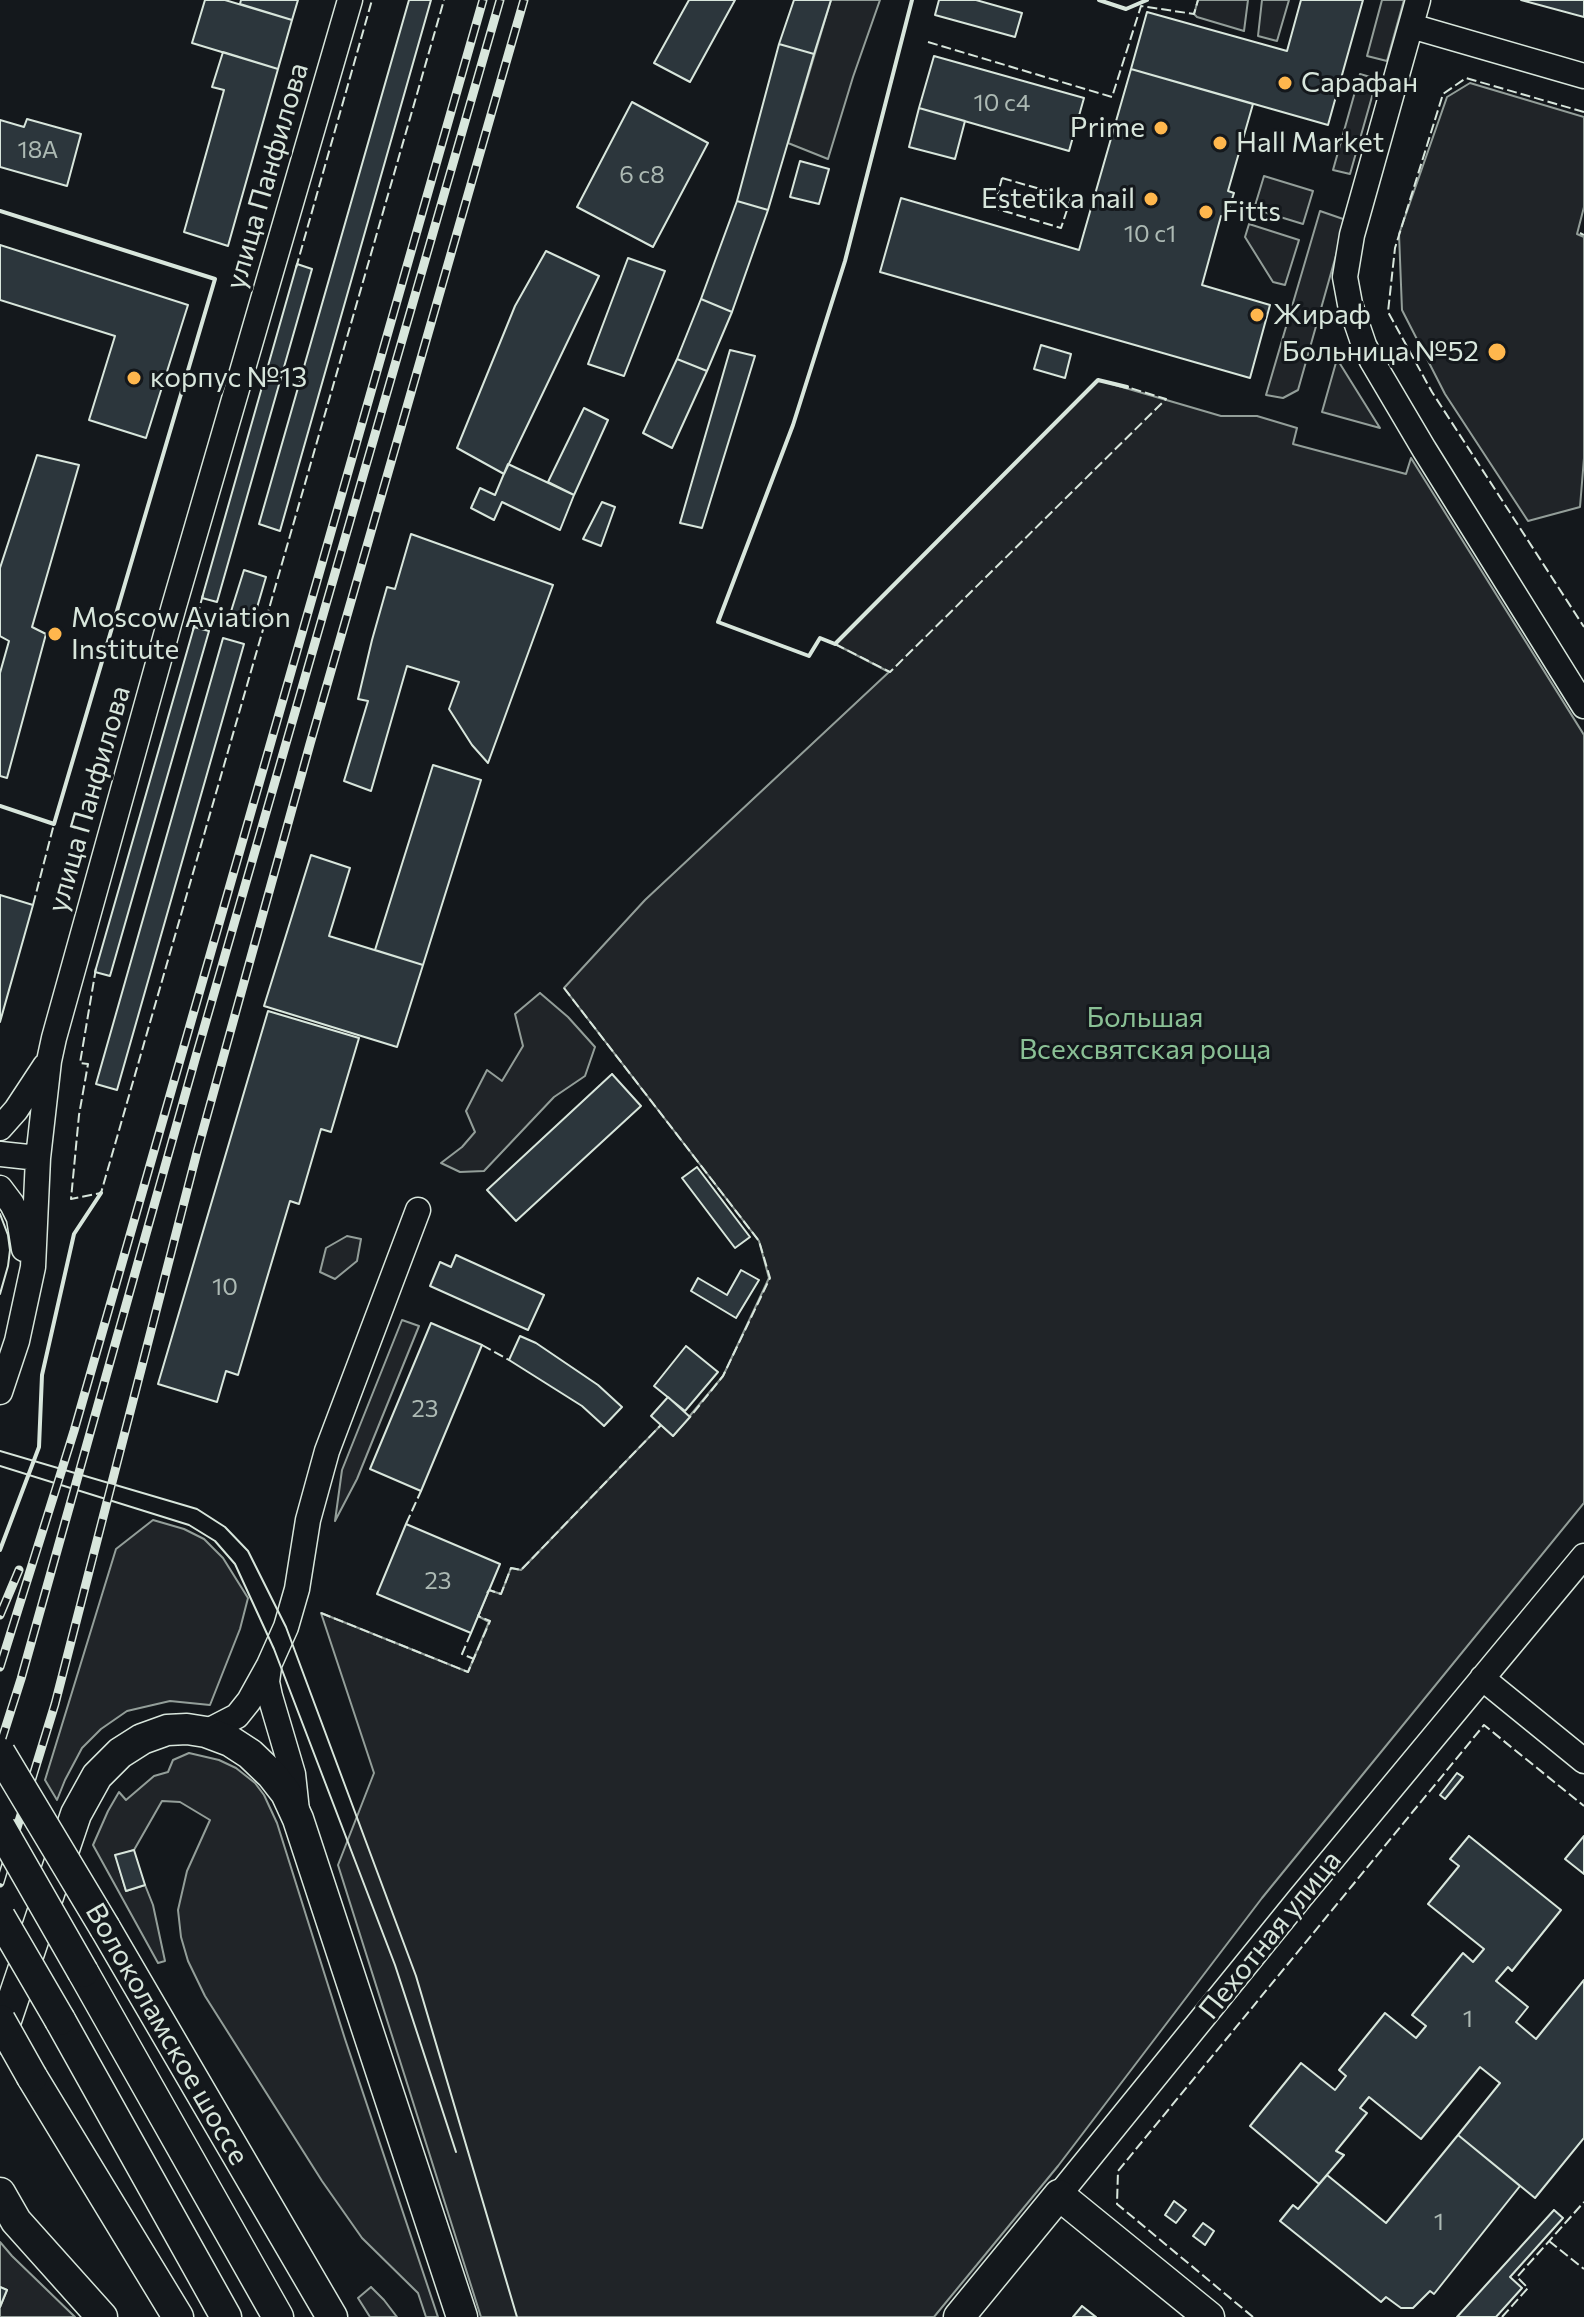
<!DOCTYPE html>
<html>
<head>
<meta charset="utf-8">
<style>
	body { margin:0 }
	canvas { display:block; background:#14181c }
</style>
</head>
<body>
<canvas width="1584" height="2317"></canvas>
<script>
const ctx = document.querySelector('canvas').getContext('2d');
ctx.lineJoin = 'round';
function fillPath(path, color) { ctx.fillStyle = color; ctx.fill(path, 'evenodd'); }
const toPath = rows => new Path2D(rows.map(r => 'M' + r).join(''));
function strokePath(path, color, width, dash) { ctx.strokeStyle = color; ctx.lineWidth = width; ctx.lineCap = dash ? 'butt' : 'round'; ctx.setLineDash(dash || []); ctx.stroke(path); }
function write(font, color, halo, rows, align = 'center') {
  ctx.font = font + ' Commissioner,sans-serif'; ctx.lineWidth = 6; ctx.setLineDash([]); ctx.textBaseline = 'middle'; ctx.strokeStyle = halo; ctx.fillStyle = color; for (const [text, x, y, turn = 0] of rows) {
    ctx.save(); ctx.translate(x, y); ctx.rotate((+turn || 0) * Math.PI / 180); ctx.textAlign = isNaN(turn) ? turn : align; if (halo) ctx.strokeText(text, 0, 0); ctx.fillText(text, 0, 0); ctx.restore();
  }
}
const green = toPath([
	[831,0,880,0,853,77,828,159,788,143,831,0],
	[1198,0,1248,0,1244,31,1197,17,1194,14,1198,0],
	[1262,0,1289,0,1277,41,1258,36,1262,0],
	[1382,0,1404,0,1387,61,1367,56,1382,0],
	[1360,74,1377,79,1350,174,1333,170,1360,74],
	[1470,83,1584,117,1584,207,1577,234,1584,237,1584,458,1580,507,1528,521,1445,394,1402,310,1399,234,1447,97,1470,83],
	[1264,176,1313,191,1303,224,1254,209,1264,176],
	[1320,211,1346,220,1298,390,1283,398,1266,395,1320,211],
	[1249,224,1299,240,1285,285,1273,282,1245,237,1249,224],
	[1337,359,1380,428,1322,412,1337,359],
	[1098,380,1221,416,1257,416,1297,428,1293,444,1406,474,1411,458,1584,735,1584,1503,1262,1898,1058,2166,934,2317,481,2317,338,1865,374,1773,321,1613,468,1672,489,1622,478,1616,489,1590,501,1594,511,1568,521,1570,661,1425,673,1436,723,1376,769,1278,759,1241,564,988,645,900,889,672,835,644,1098,380],
	[540,993,568,1017,595,1047,585,1076,554,1097,484,1171,460,1172,441,1163,462,1147,475,1132,466,1111,487,1070,502,1081,523,1046,515,1014,540,993],
	[347,1236,361,1239,357,1261,335,1279,320,1272,326,1248,347,1236],
	[402,1320,419,1326,357,1479,335,1521,342,1470,402,1320],
	[153,1520,184,1529,204,1539,223,1558,248,1598,240,1629,210,1705,170,1701,127,1711,101,1729,82,1748,65,1780,57,1800,45,1780,116,1549,153,1520],
	[189,1753,219,1760,236,1768,255,1783,264,1795,277,1823,345,2039,438,2317,426,2317,418,2293,362,2238,322,2181,205,1996,188,1961,181,1937,178,1910,187,1871,210,1820,180,1802,162,1801,134,1850,116,1856,126,1891,145,1885,153,1905,165,1961,158,1963,93,1845,108,1811,119,1792,126,1800,154,1776,168,1772,173,1760,189,1753],
	[0,2242,12,2256,75,2317,0,2317,0,2307,7,2290,0,2287,0,2242],
	[371,2287,384,2300,397,2317,370,2317,358,2298,371,2287]
]);
fillPath(green, '#202428');
strokePath(green, '#939e99', 2);
const building = toPath([
	[205,0,225,0,292,20,278,69,192,43,205,0],
	[241,0,298,0,292,20,240,4,241,0],
	[409,0,431,0,280,531,259,524,409,0],
	[689,0,735,0,690,82,654,63,689,0],
	[794,0,831,0,814,54,779,44,794,0],
	[939,0,976,0,1022,13,1015,37,935,15,939,0],
	[1301,0,1363,0,1328,125,1131,69,1147,12,1287,51,1301,0],
	[1521,0,1584,0,1584,17,1521,0],
	[779,44,814,54,768,210,737,201,779,44],
	[223,52,278,69,228,246,184,232,224,90,212,87,223,52],
	[934,56,1084,98,1069,151,919,108,934,56],
	[1131,69,1253,104,1228,191,1234,193,1226,217,1221,216,1202,285,1270,305,1250,378,880,272,901,198,1079,250,1131,69],
	[632,102,708,143,653,247,577,207,632,102],
	[919,108,965,121,955,159,909,147,919,108],
	[27,119,81,134,67,186,0,167,0,120,24,127,27,119],
	[800,161,829,169,819,204,790,197,800,161],
	[737,201,768,210,732,312,701,299,737,201],
	[0,245,188,305,146,438,89,420,115,336,0,300,0,245],
	[546,251,599,276,504,474,457,448,515,306,546,251],
	[628,258,665,271,624,376,588,364,628,258],
	[297,264,312,269,217,602,202,598,297,264],
	[701,299,732,312,707,371,677,359,701,299],
	[1041,345,1071,354,1065,378,1034,369,1041,345],
	[730,350,755,356,702,528,680,523,730,350],
	[677,359,707,371,672,448,643,433,677,359],
	[584,408,608,420,574,495,548,482,584,408],
	[37,455,79,465,32,627,46,634,7,778,0,776,0,673,9,641,0,636,0,568,37,455],
	[508,464,574,495,560,530,502,502,494,520,471,508,480,488,495,495,508,464],
	[602,502,615,507,601,546,583,539,602,502],
	[411,534,553,585,488,763,472,745,449,709,459,682,407,666,371,791,344,781,368,701,358,699,372,640,387,587,395,589,411,534],
	[244,570,266,577,251,628,228,621,244,570],
	[194,627,209,631,110,976,95,972,194,627],
	[223,638,244,644,117,1090,96,1084,223,638],
	[433,765,481,780,423,965,375,950,433,765],
	[311,855,350,868,329,936,423,965,397,1047,264,1006,311,855],
	[0,895,33,905,0,1022,0,895],
	[268,1011,359,1038,331,1132,321,1129,299,1204,290,1201,238,1375,226,1371,217,1402,158,1384,268,1011],
	[612,1074,641,1106,516,1221,487,1190,612,1074],
	[697,1167,750,1237,735,1248,682,1178,697,1167],
	[456,1255,544,1295,528,1330,430,1286,440,1262,451,1267,456,1255],
	[741,1270,759,1280,736,1318,691,1291,698,1278,727,1295,741,1270],
	[431,1323,482,1345,421,1491,370,1469,431,1323],
	[520,1336,536,1343,598,1385,622,1407,604,1426,582,1406,509,1360,520,1336],
	[686,1346,718,1372,685,1411,654,1386,686,1346],
	[668,1397,690,1417,673,1436,651,1416,668,1397],
	[406,1524,500,1564,471,1633,377,1594,406,1524],
	[1457,1773,1463,1777,1445,1799,1440,1795,1457,1773],
	[1469,1836,1561,1910,1512,1971,1508,1967,1496,1981,1528,2007,1516,2022,1536,2039,1584,1980,1584,2138,1535,2198,1458,2135,1500,2083,1480,2067,1421,2139,1369,2097,1360,2108,1367,2113,1336,2151,1344,2155,1319,2184,1250,2126,1301,2063,1335,2090,1346,2076,1339,2070,1385,2013,1416,2038,1426,2026,1412,2015,1463,1953,1473,1962,1484,1949,1428,1904,1459,1866,1450,1859,1469,1836],
	[1584,1836,1584,1874,1565,1859,1584,1836],
	[134,1850,145,1885,126,1891,115,1855,134,1850],
	[1458,2135,1520,2186,1434,2294,1430,2291,1413,2308,1401,2308,1386,2297,1381,2302,1280,2221,1293,2205,1298,2209,1327,2175,1386,2223,1458,2135],
	[1174,2201,1186,2210,1176,2223,1165,2215,1174,2201],
	[1554,2210,1563,2218,1510,2277,1522,2288,1496,2317,1457,2317,1554,2210],
	[1203,2223,1214,2231,1205,2245,1193,2236,1203,2223],
	[0,2287,7,2290,0,2307,0,2287],
	[1082,2306,1096,2317,1073,2317,1082,2306]
]);
fillPath(building, '#2c363c');
strokePath(building, '#d8e6dc', 2);
const minor = toPath([
	[1418,0,1352,235,1345,277,1350,304,1364,345,1372,361,1424,449,1584,706],
	[1411,26,1584,76],
	[0,1128,16,1110,45,1066],
	[0,1154,38,1158],
	[0,1188,12,1204,19,1218,24,1249],
	[0,1392,17,1341,33,1267,38,1158,49,1061,54,1038,174,606,350,0],
	[269,1667,267,1682,270,1696,293,1774,297,1811],
	[1482,1678,1584,1761],
	[206,1732,237,1716,249,1701,269,1665,286,1627,297,1589,308,1520,327,1451,418,1210],
	[1059,2195,1300,1898,1584,1556]
]);
const major = toPath([
	[105,1928,332,2317],
	[83,1972,278,2317],
	[60,2020,226,2317],
	[0,2038,76,1814,97,1776,120,1753,142,1739,167,1730,187,1729,206,1732,230,1741,250,1754,272,1775,286,1793,298,1819,462,2317],
	[32,2077,178,2317],
	[0,2193,16,2221,102,2317],
	[959,2317,1059,2195,1209,2317]
]);
strokePath(minor, '#d8e6dc', 27);
strokePath(major, '#d8e6dc', 33);
strokePath(minor, '#14181c', 24);
strokePath(major, '#14181c', 30);
strokePath(toPath([
	[0,1214,8,1235,10,1250,8,1266,0,1294],
	[0,1451,197,1509,225,1527,248,1551,286,1627,416,1976,517,2317],
	[0,1466,189,1525,215,1541,235,1564,274,1649,395,1965,456,2152]
]), '#d8e6dc', 2);
const rail = toPath([
	[0,1615,19,1570],
	[0,1667,74,1431,483,0],
	[0,1745,21,1679,196,1056,500,0],
	[0,1883,55,1704,197,1152,310,744,524,0]
]);
strokePath(rail, '#d8e6dc', 9);
strokePath(rail, '#14181c', 6, [18]);
const majorBridge = toPath([
	[0,1753,105,1928],
	[0,1827,83,1972],
	[0,1917,60,2020],
	[0,2020,32,2077]
]);
strokePath(majorBridge, '#d8e6dc', 33, []);
strokePath(majorBridge, '#14181c', 30);
strokePath(toPath([
	[928,42,1112,97,1141,6,1194,14,1198,0],
	[1584,112,1466,78,1443,94,1395,248,1388,312,1432,392,1584,627],
	[1002,178,1071,198,1061,228,994,208,1002,178],
	[1580,233,1584,235],
	[296,268,372,0],
	[193,630,203,595],
	[835,644,890,672,1166,399,1127,387],
	[33,905,54,824],
	[96,968,80,1063,88,1064,79,1115,71,1199,101,1193,444,0],
	[564,988,759,1241,770,1278,723,1376,690,1417],
	[482,1345,509,1360],
	[406,1524,421,1491],
	[487,1593,489,1590,501,1594,511,1568,521,1570,661,1425],
	[321,1613,468,1672,490,1621,478,1616,480,1612],
	[471,1633,462,1654,474,1659],
	[1549,2241,1584,2269],
	[1253,2317,1117,2204,1118,2171,1484,1725,1584,1806],
	[1502,2317,1528,2288,1517,2277,1584,2202]
]), '#d8e6dc', 2, [10, 4]);
strokePath(toPath([
	[912,0,845,261,793,425,718,622,809,656,820,638,835,644,1098,380,1127,387],
	[1099,0,1126,9,1147,0],
	[0,211,215,279,54,824,0,806],
	[0,1550,39,1447,42,1375,74,1234,101,1193]
]), '#d8e6dc', 4);
for (const [x, y, r, color] of [
	[1285,83,8,"#ffb74d"],
	[1161,128,8,"#ffb74d"],
	[1220,143,8,"#ffb74d"],
	[1151,199,8,"#ffb74d"],
	[1206,212,8,"#ffb74d"],
	[1257,315,8,"#ffb74d"],
	[1497,352,10,"#ffb74d"],
	[134,378,8,"#ffb74d"],
	[55,634,8,"#ffb74d"]
]) { const dot = new Path2D(); dot.arc(x, y, r, 0, 2 * Math.PI); ctx.fillStyle = color; ctx.fill(dot); strokePath(dot, '#14181c', 3); }
write('24px', '#adbab4', null, [
	["10 с4",1002,103],
	["18А",38,150],
	["6 с8",642,175],
	["10 с1",1150,234],
	["10",225,1287],
	["23",425,1409],
	["23",438,1581],
	["1",1468,2019],
	["1",1439,2222]
]);
write('28px', '#d8e6dc', '#14181c', [
	["Сарафан",1301,83],
	["Prime",1145,128,"right"],
	["Hall Market",1236,143],
	["Estetika nail",1135,199,"right"],
	["Fitts",1222,212],
	["Жираф",1273,315],
	["Больница №52",1479,352,"right"],
	["корпус №13",150,378],
	["Moscow Aviation",71,618],
	["Institute",71,650]
], 'left');
write('28px', '#d8e6dc', '#14181c', [
	["улица Панфилова",267,176,-74],
	["улица Панфилова",89,799,-74],
	["Пехотная улица",1270,1935,-51],
	["Волоколамское шоссе",167,2034,60]
]);
write('28px', '#8ac095', '#14181c', [
	["Большая",1145,1018],
	["Всехсвятская роща",1145,1050]
]);
</script>
</body>
</html>
